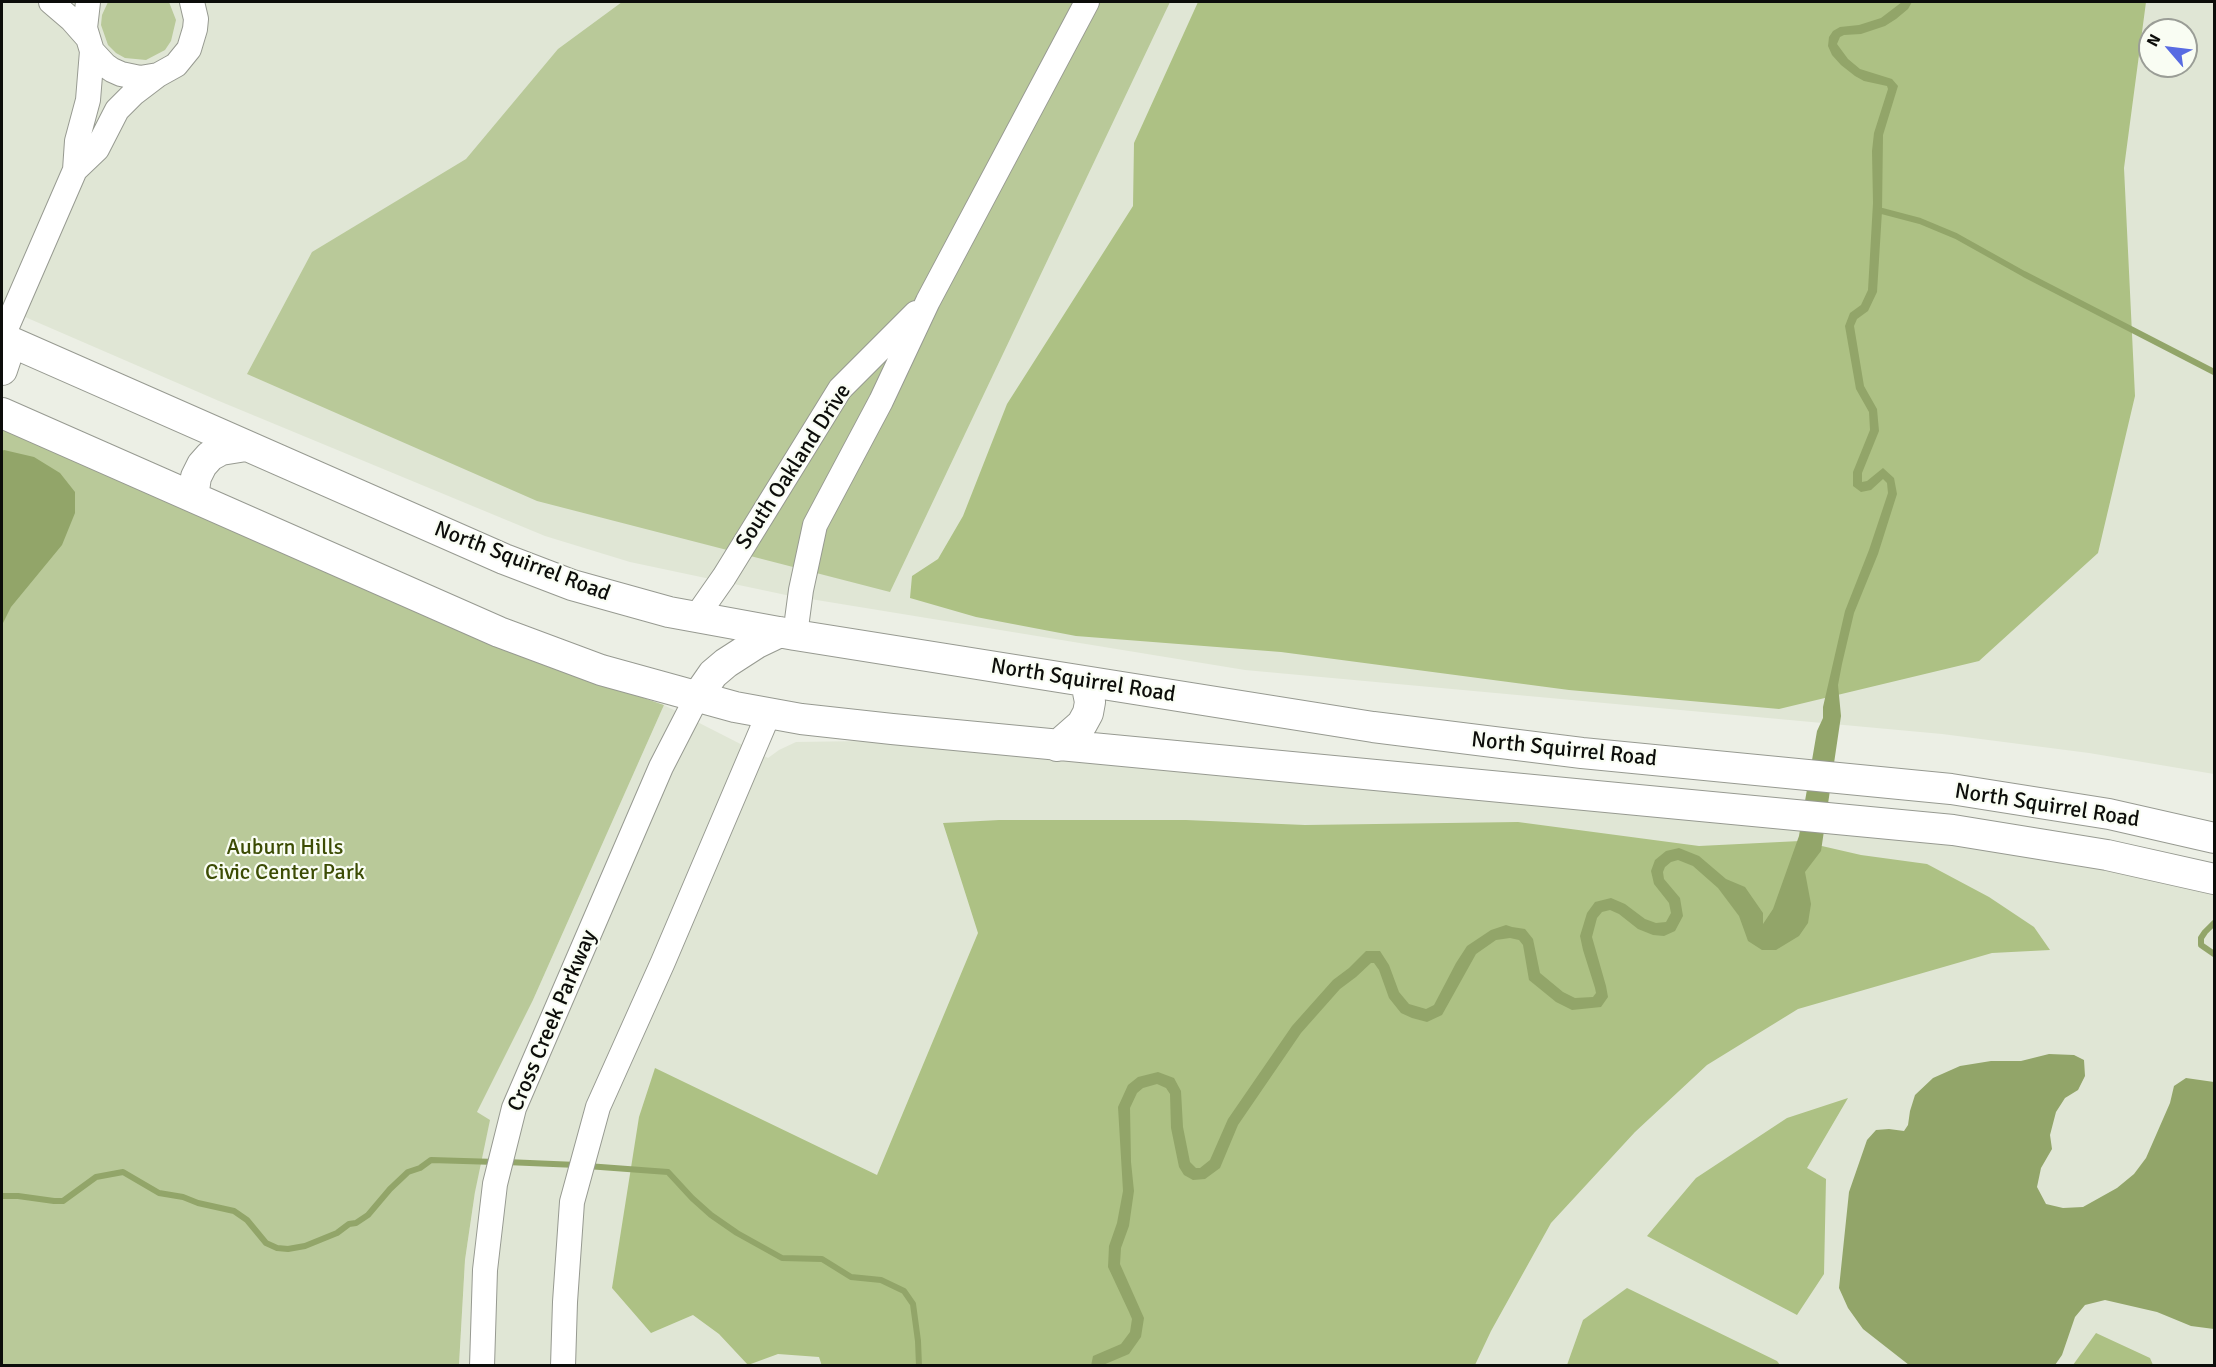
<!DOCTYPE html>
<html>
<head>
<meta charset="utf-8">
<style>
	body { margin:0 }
	#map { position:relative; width:2216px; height:1367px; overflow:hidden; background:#ecefe5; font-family:Signika,sans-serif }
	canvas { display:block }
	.frame { position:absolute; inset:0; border:3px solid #0c0d0a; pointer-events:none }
	.north { position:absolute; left:2138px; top:18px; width:60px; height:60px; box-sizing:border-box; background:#f9fdf3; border:2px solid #9a9d96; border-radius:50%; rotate:298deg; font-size:16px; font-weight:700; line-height:24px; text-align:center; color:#0c0d0a }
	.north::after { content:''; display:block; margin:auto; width:21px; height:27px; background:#586be2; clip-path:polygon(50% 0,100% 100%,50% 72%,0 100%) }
</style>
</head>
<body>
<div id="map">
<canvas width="2216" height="1367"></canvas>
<div class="frame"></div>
<div class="north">N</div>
</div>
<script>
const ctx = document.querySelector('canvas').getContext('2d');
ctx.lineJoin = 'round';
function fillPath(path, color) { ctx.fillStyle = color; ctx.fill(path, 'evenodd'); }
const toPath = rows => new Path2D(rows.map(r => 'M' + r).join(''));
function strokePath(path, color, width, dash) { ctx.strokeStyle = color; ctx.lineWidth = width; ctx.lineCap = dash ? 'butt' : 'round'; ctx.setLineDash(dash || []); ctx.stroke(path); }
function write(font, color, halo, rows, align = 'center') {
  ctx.font = font + ' Signika,sans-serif'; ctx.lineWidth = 4.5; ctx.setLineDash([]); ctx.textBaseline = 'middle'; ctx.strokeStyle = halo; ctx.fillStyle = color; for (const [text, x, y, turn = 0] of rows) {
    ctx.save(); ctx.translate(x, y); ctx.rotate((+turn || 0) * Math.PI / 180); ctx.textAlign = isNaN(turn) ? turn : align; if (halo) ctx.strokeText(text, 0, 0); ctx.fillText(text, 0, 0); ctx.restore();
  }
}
fillPath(toPath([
	[2,2,2214,2,2214,774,2089,753,1942,734,1245,670,786,595,630,562,545,536,219,401,2,307],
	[2150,30,2186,30,2186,66,2150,66],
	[664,705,768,758,779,750,796,742,864,741,1871,832,2098,866,2214,892,2214,1365,459,1366,465,1260,475,1192,477,1112,533,1000]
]), '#e0e6d5');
fillPath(toPath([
	[108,2,169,2,176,20,171,41,165,50,146,60,125,58,116,53,108,45,101,25,102,15],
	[622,2,1170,2,890,592,537,501,247,374,312,252,466,159,558,49],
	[2,422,577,675,664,705,533,1000,477,1112,490,1120,475,1192,465,1260,459,1365,2,1365]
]), '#b9c999');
fillPath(toPath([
	[1198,2,2146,2,2124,168,2135,396,2098,553,1979,661,1779,709,1569,690,1281,652,1076,636,976,617,910,598,912,576,938,559,963,516,1007,404,1133,206,1134,143],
	[999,820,1186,820,1305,825,1518,822,1699,846,1800,841,1861,855,1927,864,1989,897,2034,927,2050,950,1992,953,1798,1009,1707,1065,1635,1132,1551,1223,1491,1331,1475,1365,822,1366,819,1357,778,1354,748,1365,719,1334,693,1315,651,1333,612,1288,639,1117,655,1068,877,1175,978,933,943,823],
	[1848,1098,1807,1168,1826,1179,1824,1274,1797,1315,1647,1236,1696,1178,1787,1118],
	[1627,1288,1777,1361,1780,1365,1567,1365,1583,1320],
	[2096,1333,2150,1358,2153,1365,2073,1365]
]), '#adc184');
fillPath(toPath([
	[1902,2,1912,2,1908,9,1896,19,1885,26,1861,34,1844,35,1840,37,1837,44,1848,59,1860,69,1892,79,1898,86,1883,135,1882,211,1877,292,1868,311,1857,319,1854,326,1864,386,1877,409,1879,431,1862,473,1862,482,1867,481,1883,468,1894,478,1897,494,1878,554,1854,613,1842,664,1838,685,1841,716,1821,851,1805,872,1811,904,1808,923,1799,936,1776,950,1762,950,1748,941,1739,916,1718,888,1693,866,1678,860,1671,862,1665,867,1663,872,1664,879,1680,898,1683,916,1675,931,1664,936,1653,935,1638,929,1619,914,1610,910,1602,912,1597,918,1592,937,1606,986,1608,997,1601,1007,1572,1010,1556,1002,1529,980,1523,945,1519,940,1510,938,1496,940,1476,954,1442,1015,1427,1022,1412,1018,1401,1013,1389,998,1379,970,1374,963,1371,963,1356,977,1340,989,1301,1033,1238,1125,1220,1168,1205,1179,1193,1180,1184,1175,1179,1167,1171,1128,1170,1094,1166,1088,1157,1084,1143,1088,1137,1093,1130,1108,1131,1162,1134,1191,1129,1226,1121,1248,1120,1264,1144,1318,1141,1337,1129,1354,1103,1365,1091,1366,1093,1356,1121,1344,1130,1332,1132,1319,1129,1312,1108,1267,1109,1246,1117,1223,1123,1191,1118,1107,1128,1085,1138,1077,1158,1072,1174,1078,1181,1091,1183,1127,1190,1162,1196,1168,1200,1168,1210,1160,1228,1119,1292,1026,1333,980,1349,968,1366,951,1380,951,1389,965,1399,992,1409,1004,1426,1009,1434,1005,1456,963,1467,946,1491,930,1506,925,1512,927,1525,929,1533,939,1540,973,1563,992,1575,998,1593,997,1596,993,1595,988,1583,950,1580,936,1587,913,1595,902,1611,898,1625,904,1645,919,1656,923,1666,922,1671,913,1669,903,1654,884,1651,871,1655,860,1666,851,1679,848,1699,856,1726,879,1745,887,1763,913,1763,924,1773,909,1799,836,1817,731,1823,718,1823,707,1845,611,1869,550,1888,493,1887,483,1883,479,1871,490,1861,492,1853,486,1853,472,1870,430,1869,412,1856,389,1845,326,1850,313,1861,305,1868,290,1873,203,1872,151,1874,133,1888,89,1887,86,1864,81,1855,76,1841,65,1832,55,1828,46,1829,37,1833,31,1840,27,1859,25,1881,18],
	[4,450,34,457,60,473,75,492,75,513,62,545,11,607,2,625,2,451],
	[2049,1054,2074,1055,2084,1060,2085,1076,2078,1090,2065,1098,2056,1112,2050,1135,2052,1149,2041,1168,2037,1187,2046,1204,2063,1208,2083,1207,2117,1188,2134,1174,2146,1158,2170,1103,2174,1086,2186,1078,2214,1082,2214,1329,2191,1326,2157,1312,2105,1300,2085,1305,2075,1317,2062,1355,2055,1365,1909,1365,1863,1329,1848,1308,1839,1288,1849,1192,1867,1140,1876,1130,1889,1129,1904,1131,1908,1125,1910,1111,1915,1095,1933,1078,1960,1066,1991,1061,2021,1061]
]), '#92a569');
strokePath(toPath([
	[1882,211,1920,221,1956,236,2024,274,2214,372],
	[2214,923,2205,932,2201,938,2201,945,2214,954],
	[506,1162,577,1165],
	[587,1166,668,1172,692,1198,711,1215,737,1233,782,1258,822,1259,851,1277,881,1280,904,1291,913,1304,918,1341,919,1366],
	[2,1196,18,1196,54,1201,63,1201,96,1177,123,1172,159,1193,183,1197,198,1203,234,1211,247,1220,266,1243,277,1248,288,1249,305,1246,337,1233,349,1224,356,1223,368,1215,390,1189,408,1172,420,1168,431,1160,496,1162]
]), '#92a569', 6);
const minor = toPath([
	[51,2,72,20,87,37],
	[88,2,85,28,92,51,105,65,112,70,121,74,140,78,158,75,176,65,189,49,195,29,196,19,192,2],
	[75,170,97,149,117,110,133,94,158,75],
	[2,338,75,170,77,141,88,100,92,51],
	[696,617,724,577,840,389,916,313],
	[795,635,801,590,815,525,881,401,928,301,1087,2],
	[482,1366,485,1270,495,1184,514,1108,661,767,697,697],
	[563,1366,565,1302,572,1202,598,1107,663,962,769,713]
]);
const major = toPath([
	[2,338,504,559,572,585,669,612,795,635,1373,727,1582,753,1951,789,2109,814,2214,838],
	[2,338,6,358,2,370],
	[2,413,499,632,601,670,735,707,801,719,892,729,1953,830,2107,855,2214,879],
	[193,497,196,477,202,465,210,456,221,450,246,446],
	[697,697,713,674,726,663,757,643,780,632],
	[1057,746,1082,724,1088,713,1090,702,1086,682]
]);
strokePath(minor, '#979a91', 26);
strokePath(major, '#979a91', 32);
strokePath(minor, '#fff', 24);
strokePath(major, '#fff', 30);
write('22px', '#0c0d0a', '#f9fdf3', [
	["South Oakland Drive",794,467,-57],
	["North Squirrel Road",522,562,21],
	["North Squirrel Road",1083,681,9],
	["North Squirrel Road",1564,750,6],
	["North Squirrel Road",2047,806,9],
	["Cross Creek Parkway",553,1021,-67]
]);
write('22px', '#3c4c04', '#f9fdf3', [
	["Auburn Hills",285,848],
	["Civic Center Park",285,873]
]);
</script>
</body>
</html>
